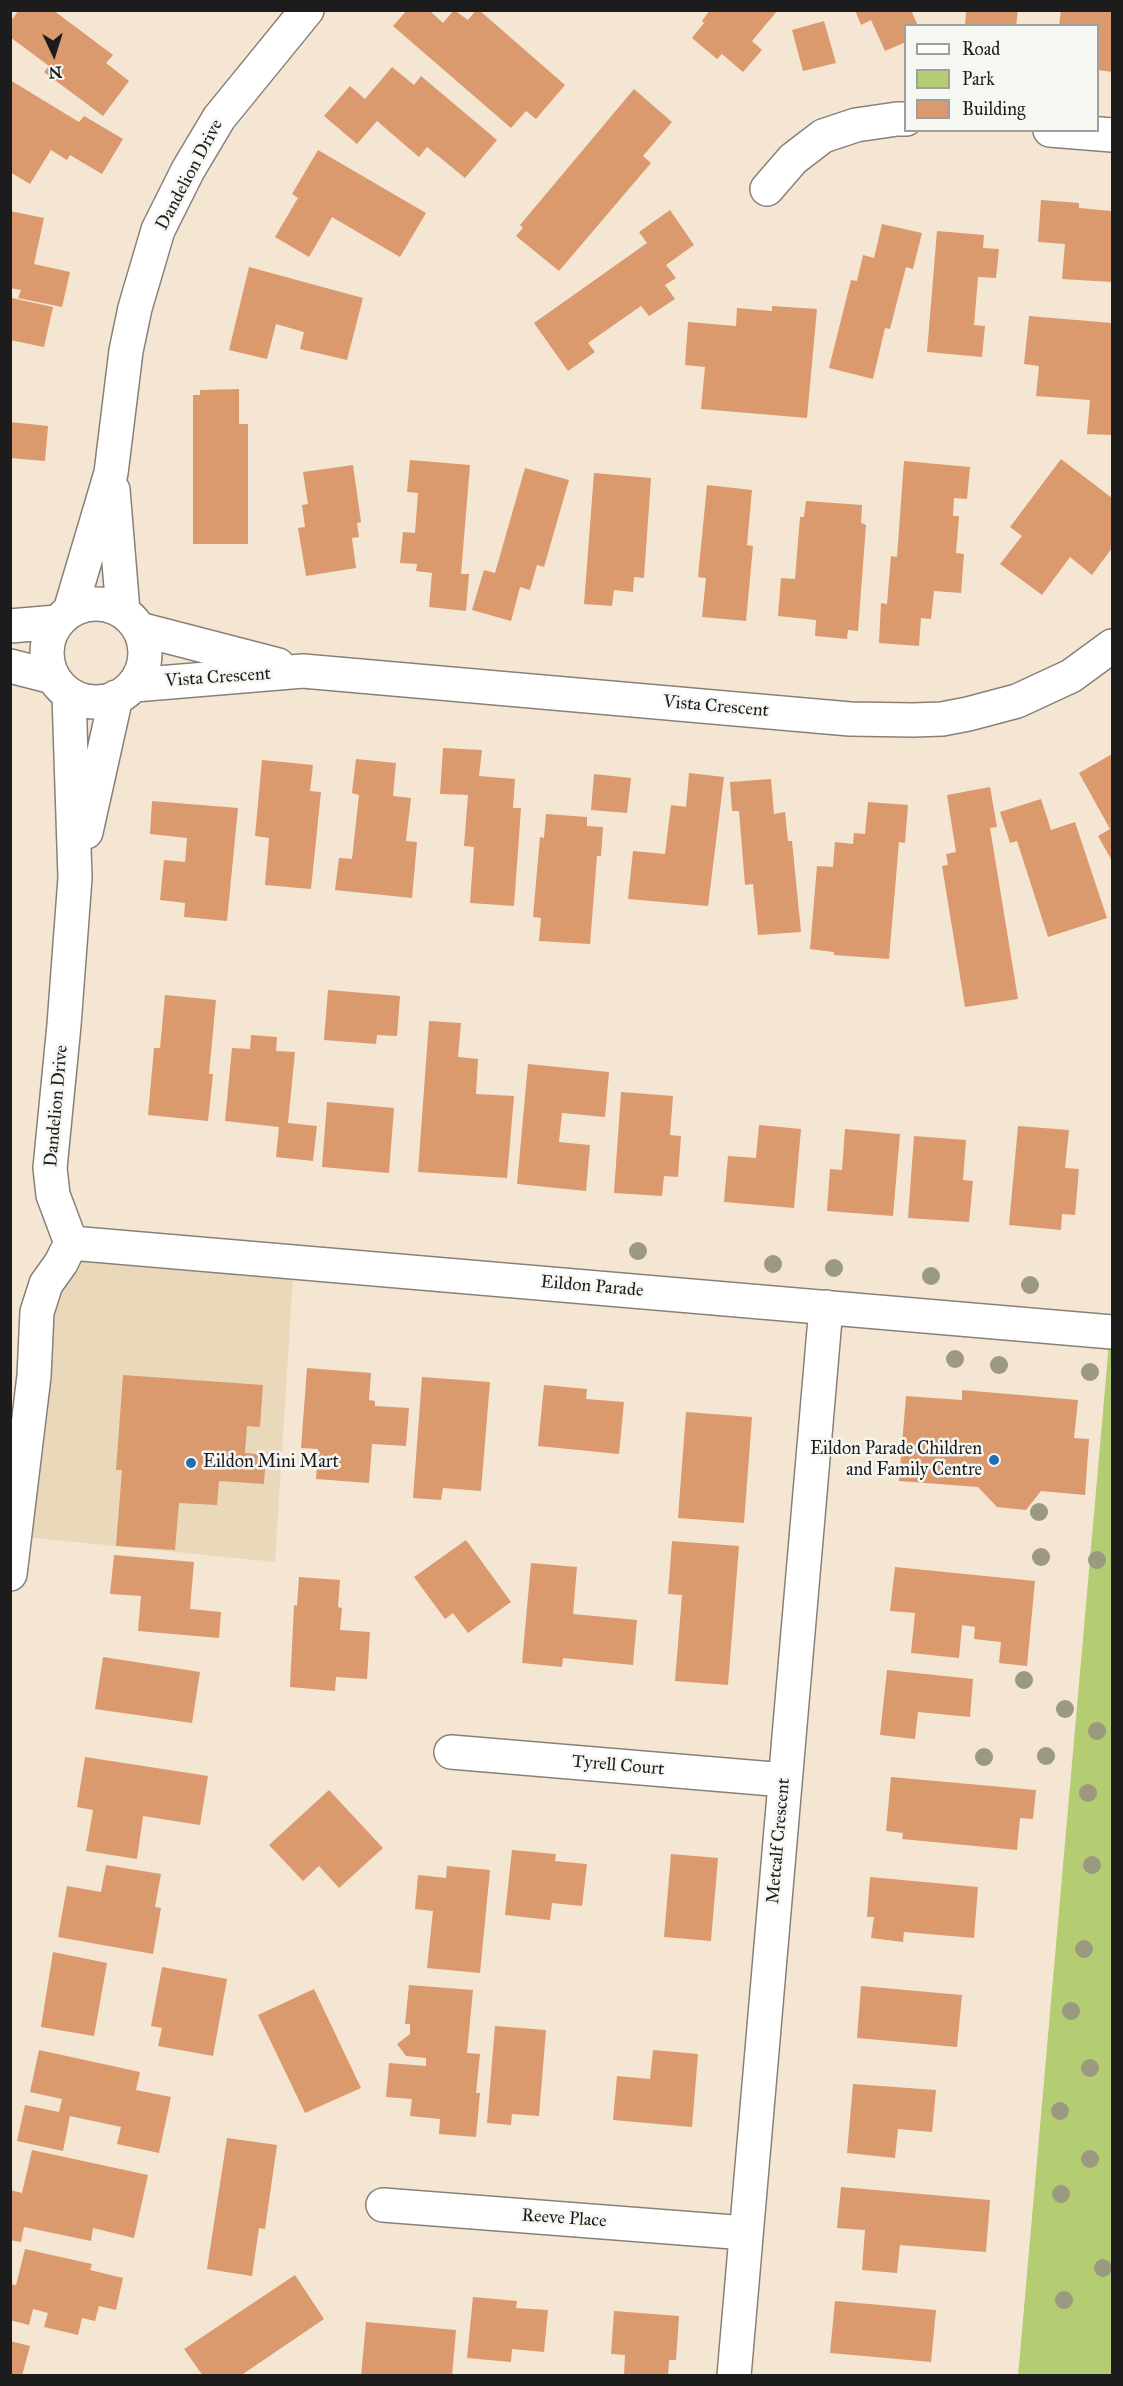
<!DOCTYPE html>
<html>
<head>
<meta charset="utf-8">
<style>
	body { margin:0 }
	#map { position:relative; width:1123px; height:2386px; overflow:hidden; background:#f5e6d3; font-family:"IM FELL Great Primer",serif }
	canvas { display:block }
	.frame { position:absolute; inset:0; border:12px solid #1c1c1c; pointer-events:none }
	.legend { position:absolute; left:904px; top:24px; width:195px; height:108px; box-sizing:border-box; background:#f6f6f2; border:2px solid #9f9f9c; margin:0; padding:8px 10px; list-style:none; font-size:18px; color:#1c1c1c }
	.legend li { display:flex; align-items:center; gap:12px; height:30px }
	.legend b { width:30px; border:2px solid #9f9f9c }
	.north { position:absolute; left:24px; top:24px; width:60px; height:60px; -webkit-text-stroke:4px #f6f6f2; paint-order:stroke; rotate:176deg; font-size:16px; font-weight:700; line-height:24px; text-align:center; color:#1c1c1c }
	.north::after { content:''; display:block; margin:auto; width:21px; height:27px; background:#1c1c1c; clip-path:polygon(50% 0,100% 100%,50% 72%,0 100%) }
</style>
</head>
<body>
<div id="map">
<canvas width="1123" height="2386"></canvas>
<div class="frame"></div>
<ul class="legend">
<li><b style="height:8px;background:#fff"></b>Road</li>
<li><b style="height:16px;background:#b5cd72"></b>Park</li>
<li><b style="height:16px;background:#db996e"></b>Building</li>
</ul>
<div class="north">N</div>
</div>
<script>
const ctx = document.querySelector('canvas').getContext('2d');
ctx.lineJoin = 'round';
function fillPath(path, color) { ctx.fillStyle = color; ctx.fill(path, 'evenodd'); }
const toPath = rows => new Path2D(rows.map(r => 'M' + r).join(''));
function strokePath(path, color, width, dash) { ctx.strokeStyle = color; ctx.lineWidth = width; ctx.lineCap = dash ? 'butt' : 'round'; ctx.setLineDash(dash || []); ctx.stroke(path); }
function write(font, color, halo, rows, align = 'center') {
  ctx.font = font + ' "IM FELL Great Primer",serif'; ctx.lineWidth = 5; ctx.setLineDash([]); ctx.textBaseline = 'middle'; ctx.strokeStyle = halo; ctx.fillStyle = color; for (const [text, x, y, turn = 0] of rows) {
    ctx.save(); ctx.translate(x, y); ctx.rotate((+turn || 0) * Math.PI / 180); ctx.textAlign = isNaN(turn) ? turn : align; if (halo) ctx.strokeText(text, 0, 0); ctx.fillText(text, 0, 0); ctx.restore();
  }
}
fillPath(toPath([
	[71,1243,294,1262,275,1562,15,1536,34,1376]
]), '#e9d9ba');
fillPath(toPath([
	[1110,1332,1112,1332,1112,2375,1018,2376]
]), '#b5cd72');
fillPath(toPath([
	[19,10,53,10,113,55,106,63,129,81,103,116,44,72,49,66,10,37,10,22],
	[407,10,429,10,443,23,454,10,468,20,476,10,479,10,565,85,536,119,526,111,511,128,393,26],
	[710,10,778,10,752,41,762,50,743,72,722,54,717,59,692,38,704,23,702,21],
	[855,10,911,10,918,26,906,26,906,42,885,51,871,20,861,25],
	[966,10,1018,10,1016,26,965,26],
	[1061,10,1112,10,1112,72,1098,70,1098,26,1059,26],
	[824,21,836,63,803,71,792,30],
	[392,67,414,85,421,76,497,140,465,178,427,147,419,157,377,121,357,144,324,116,350,86,365,99],
	[10,80,79,122,84,116,123,139,102,174,70,155,67,160,51,150,30,184,10,172],
	[634,89,672,122,643,156,651,163,559,271,516,236,523,228,520,225],
	[318,150,426,213,400,257,332,217,309,257,275,237,298,198,292,194],
	[1041,200,1079,203,1079,208,1112,211,1112,282,1062,279,1065,244,1038,242],
	[670,210,694,245,666,265,676,278,665,285,675,299,649,316,641,306,588,343,595,352,568,371,534,323,647,243,639,232],
	[10,211,44,218,34,264,70,272,62,307,18,298,21,290,10,288],
	[882,224,922,233,913,269,906,267,890,329,885,328,873,379,829,368,851,280,857,281,863,255,874,258],
	[937,231,984,235,983,248,999,249,996,278,978,277,974,325,985,326,982,357,927,352],
	[249,267,363,298,347,360,300,349,304,332,276,324,267,359,229,350],
	[12,298,53,307,44,347,10,340],
	[772,306,817,309,807,418,701,409,705,367,685,365,688,322,736,326,737,308,772,311],
	[1029,316,1112,323,1112,435,1087,434,1090,400,1036,396,1039,366,1024,364],
	[239,389,239,424,248,424,248,544,193,544,193,395,200,395,200,390],
	[10,422,48,426,45,461,10,458],
	[1061,459,1112,498,1112,548,1092,575,1070,557,1042,595,1000,564,1022,536,1010,527],
	[410,460,470,465,461,574,469,574,466,611,429,607,432,573,416,571,417,564,400,563,403,532,415,533,418,493,407,492],
	[904,461,970,467,967,499,954,498,953,516,959,516,956,553,964,554,961,593,934,591,931,619,921,618,919,646,879,643,881,603,887,604,891,556,897,557],
	[353,465,361,522,357,523,359,537,352,538,356,568,306,576,298,528,305,527,302,505,308,504,303,472],
	[525,468,569,480,544,567,537,565,530,590,520,587,511,621,472,610,484,570,495,573],
	[594,473,651,478,644,578,634,577,633,592,614,590,612,606,584,604],
	[707,485,752,490,747,545,753,546,746,621,702,617,706,578,698,577],
	[806,501,862,505,861,523,866,525,858,631,848,630,847,639,815,636,816,620,778,616,781,578,795,579,800,517,804,517],
	[443,748,482,750,479,776,515,779,513,808,521,808,514,906,470,903,474,847,464,846,468,795,440,794],
	[1112,754,1112,861,1098,836,1110,829,1079,773],
	[356,759,396,763,393,796,411,798,406,841,417,842,412,898,335,890,339,858,352,859,359,795,352,793],
	[262,760,313,765,310,791,321,792,311,889,265,885,269,838,255,836],
	[689,773,724,777,708,906,628,899,633,851,665,854,671,805,686,807],
	[594,774,631,778,627,813,591,810],
	[771,779,774,814,785,812,788,841,792,841,801,932,758,935,753,884,745,885,739,811,732,811,730,782],
	[990,787,997,827,990,828,1018,999,965,1007,942,866,948,865,946,854,956,852,947,795],
	[1041,799,1051,830,1075,822,1107,918,1048,937,1017,841,1010,843,1000,812],
	[152,801,238,808,227,921,184,917,185,903,160,900,164,860,185,862,187,838,150,834],
	[868,802,908,805,905,843,899,842,889,959,834,955,834,952,810,949,817,866,833,867,835,842,853,844,854,833,865,834],
	[546,814,587,817,587,826,603,827,601,856,597,856,590,944,539,941,541,918,533,917,540,837,544,838],
	[328,990,400,996,397,1036,377,1035,376,1044,324,1040],
	[165,995,216,1000,209,1074,213,1074,208,1121,148,1115,154,1048,160,1048],
	[429,1021,461,1023,458,1057,478,1059,476,1094,514,1096,507,1178,418,1172],
	[251,1035,277,1037,276,1051,295,1052,288,1123,317,1126,313,1161,276,1157,279,1127,225,1121,232,1048,250,1049],
	[528,1064,609,1072,605,1117,562,1113,559,1142,590,1145,586,1191,517,1184],
	[621,1092,673,1096,670,1135,681,1136,678,1177,664,1176,662,1196,614,1193],
	[327,1102,394,1108,389,1173,322,1167],
	[759,1125,801,1129,794,1208,724,1202,728,1156,756,1158],
	[1018,1126,1069,1130,1065,1168,1079,1169,1075,1215,1062,1214,1061,1230,1009,1225],
	[845,1129,900,1134,893,1216,827,1211,830,1169,842,1170],
	[914,1136,966,1140,963,1180,973,1181,969,1222,908,1218],
	[307,1368,371,1373,369,1400,375,1401,375,1406,409,1408,406,1446,372,1444,369,1483,316,1479,318,1449,301,1448],
	[123,1375,263,1385,260,1427,247,1426,245,1453,266,1455,264,1484,219,1481,217,1505,179,1503,175,1550,116,1546,122,1470,116,1470],
	[422,1377,490,1382,481,1491,443,1488,441,1500,413,1498],
	[544,1385,587,1389,586,1399,624,1402,619,1454,538,1446],
	[962,1390,1078,1400,1074,1438,1089,1439,1085,1495,1041,1491,1026,1510,997,1507,978,1487,899,1481,906,1396,962,1400],
	[686,1412,752,1417,744,1523,678,1518],
	[466,1540,511,1602,468,1633,453,1613,445,1619,414,1577],
	[672,1541,739,1546,728,1685,675,1681,682,1595,668,1594],
	[114,1555,194,1562,190,1609,221,1612,219,1638,138,1631,141,1596,110,1594],
	[531,1563,577,1567,573,1614,637,1620,633,1665,563,1658,562,1667,522,1663],
	[895,1567,1035,1581,1027,1666,999,1663,1001,1642,974,1639,975,1627,962,1625,959,1658,911,1653,915,1613,890,1611],
	[299,1577,340,1580,338,1607,342,1608,340,1630,370,1632,367,1679,336,1677,335,1691,290,1687,294,1605,297,1606],
	[103,1657,200,1672,192,1723,95,1709],
	[887,1670,973,1679,970,1717,918,1712,915,1739,880,1735],
	[85,1757,208,1776,200,1825,143,1816,137,1859,86,1851,93,1810,77,1807],
	[891,1777,1036,1790,1033,1819,1020,1818,1017,1850,902,1839,903,1833,886,1831],
	[329,1790,383,1848,339,1888,319,1866,303,1881,269,1845],
	[512,1850,556,1854,555,1861,587,1864,582,1906,552,1903,550,1920,505,1915],
	[671,1854,718,1858,711,1941,664,1937],
	[106,1865,161,1874,155,1907,161,1908,153,1954,58,1937,67,1886,101,1892],
	[447,1866,490,1870,480,1973,427,1968,433,1911,415,1909,418,1875,446,1878],
	[870,1877,978,1887,974,1938,904,1932,903,1942,871,1938,874,1917,867,1917],
	[53,1952,107,1963,94,2036,41,2027],
	[162,1967,227,1979,213,2056,158,2046,162,2028,151,2026],
	[409,1985,473,1990,467,2053,480,2054,476,2093,480,2093,476,2137,439,2134,440,2119,410,2116,412,2099,386,2097,389,2063,426,2066,426,2058,406,2056,397,2044,410,2034,410,2024,405,2024],
	[861,1986,962,1995,957,2047,857,2038],
	[314,1989,361,2088,305,2113,258,2015],
	[495,2026,546,2030,539,2116,512,2114,511,2125,487,2123],
	[39,2050,140,2072,136,2090,171,2097,159,2153,117,2144,121,2127,70,2116,63,2151,17,2141,25,2105,59,2112,62,2099,30,2092],
	[653,2050,698,2054,692,2127,613,2120,617,2076,650,2079],
	[853,2084,936,2090,932,2132,898,2129,895,2158,847,2153],
	[227,2138,277,2145,265,2229,259,2228,252,2276,207,2269],
	[32,2150,148,2175,134,2238,93,2228,91,2241,24,2227,21,2242,10,2240,10,2190,22,2193],
	[841,2187,990,2200,986,2252,900,2245,897,2273,862,2270,865,2230,837,2228],
	[25,2249,92,2264,90,2270,123,2278,116,2310,99,2306,95,2321,82,2318,78,2335,44,2327,48,2313,33,2309,29,2325,10,2320,10,2284,16,2285],
	[295,2275,324,2319,240,2376,203,2376,184,2349],
	[473,2297,517,2301,516,2308,548,2310,544,2352,512,2349,511,2362,467,2358],
	[835,2301,936,2310,931,2362,830,2353],
	[614,2311,679,2316,676,2360,669,2360,668,2376,624,2376,625,2355,611,2354],
	[366,2322,456,2330,452,2376,361,2376],
	[10,2341,30,2346,22,2376,10,2376]
]), '#db996e');
const street = toPath([
	[1050,130,1112,135],
	[767,189,793,159,823,136,856,125,897,119,906,119],
	[113,490,123,611],
	'47 653a49 49 0 1 1 98 0a49 49 0 1 1-98 0Z',
	[70,611,111,473,126,351,135,308,158,230,188,170,219,118,307,10],
	[10,626,57,622],
	[139,629,278,665],
	[10,666,53,677],
	[134,685,303,671,850,719,913,720,942,719,968,714,1017,701,1071,676,1112,646],
	[86,832,116,697],
	[71,1243,1112,1332],
	[10,1574,34,1376,37,1312,46,1284,61,1263,71,1243,53,1195,50,1168,64,1025,75,878,69,695],
	[451,1752,785,1780],
	[383,2205,746,2233],
	[734,2376,826,1307]
]);
strokePath(street, '#888178', 36);
strokePath(street, '#fff', 33);
ctx.fillStyle = '#9b997f';
for (const [x, y] of [
	[638,1251],
	[773,1264],
	[834,1268],
	[931,1276],
	[1030,1285],
	[955,1359],
	[999,1365],
	[1090,1372],
	[1039,1512],
	[1041,1557],
	[1097,1560],
	[1024,1680],
	[1065,1709],
	[1097,1731],
	[1046,1756],
	[984,1757],
	[1088,1793],
	[1092,1865],
	[1084,1949],
	[1071,2011],
	[1090,2068],
	[1060,2111],
	[1090,2159],
	[1061,2194],
	[1103,2268],
	[1064,2300]
]) { ctx.beginPath(); ctx.arc(x, y, 9, 0, 2 * Math.PI); ctx.fill(); }
for (const [x, y, r, color] of [
	[994,1460,6,"#1f6fb2"],
	[191,1463,6,"#1f6fb2"]
]) { const dot = new Path2D(); dot.arc(x, y, r, 0, 2 * Math.PI); ctx.fillStyle = color; ctx.fill(dot); strokePath(dot, '#f6f6f2', 2); }
write('18px', '#1c1c1c', '#f6f6f2', [
	["Dandelion Drive",190,175,-62],
	["Vista Crescent",218,678,-4],
	["Vista Crescent",716,707,5],
	["Dandelion Drive",57,1106,-85],
	["Eildon Parade",592,1287,5],
	["Tyrell Court",618,1766,5],
	["Metcalf Crescent",779,1841,-85],
	["Reeve Place",564,2219,4]
]);
write('18px', '#1c1c1c', '#f6f6f2', [
	["Eildon Parade Children",982,1450],
	["and Family Centre",982,1471],
	["Eildon Mini Mart",203,1463,"left"]
], 'right');
</script>
</body>
</html>
